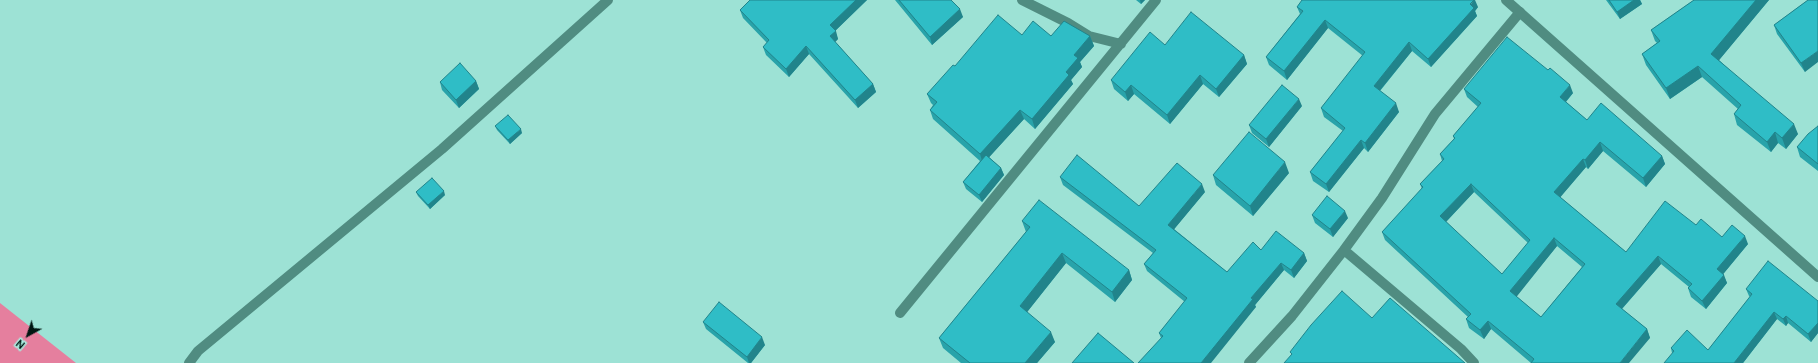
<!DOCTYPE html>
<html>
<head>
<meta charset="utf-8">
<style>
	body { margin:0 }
	#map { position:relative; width:1818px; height:363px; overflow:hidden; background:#9de2d5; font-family:Cabin,sans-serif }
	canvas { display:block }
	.north { position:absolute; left:8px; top:315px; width:40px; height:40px; -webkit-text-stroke:3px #aaefe2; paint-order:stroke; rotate:220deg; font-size:11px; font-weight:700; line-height:16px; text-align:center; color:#001612 }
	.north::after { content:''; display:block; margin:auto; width:14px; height:18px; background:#001612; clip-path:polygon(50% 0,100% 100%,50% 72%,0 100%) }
</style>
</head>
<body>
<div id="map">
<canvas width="1818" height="363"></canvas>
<div class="north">N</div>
</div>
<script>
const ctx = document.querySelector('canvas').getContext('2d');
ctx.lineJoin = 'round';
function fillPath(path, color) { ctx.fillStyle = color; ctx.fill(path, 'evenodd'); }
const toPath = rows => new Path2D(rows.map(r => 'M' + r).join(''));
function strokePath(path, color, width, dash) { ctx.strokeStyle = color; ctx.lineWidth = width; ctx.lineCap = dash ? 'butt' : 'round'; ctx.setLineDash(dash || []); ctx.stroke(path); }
fillPath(toPath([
	[0,303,76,363,0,363]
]), '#e57f9e');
strokePath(toPath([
	[1022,0,1068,23,1089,36,1121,44],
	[1344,250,1461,349,1474,363],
	[900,313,1156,0],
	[189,363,198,351,442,149,608,0],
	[1249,363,1292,316,1344,250,1382,198,1435,114,1520,12]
]), '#508c81', 10);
strokePath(toPath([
	[1506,0,1818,277]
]), '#508c81', 10);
fillPath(toPath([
	[750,0,867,0,835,31,838,39,835,42,873,84,876,92,858,108,809,54,789,77,766,55,763,47,767,43,743,18,740,10],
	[895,0,951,0,963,17,932,45],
	[1136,0,1145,0,1141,4],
	[1606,0,1640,0,1642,4,1620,19],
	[1694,0,1769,0,1719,60,1798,134,1786,149,1778,143,1771,152,1737,125,1734,114,1738,109,1702,77,1670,99,1646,65,1642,54,1657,43,1655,41,1651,30],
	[1808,0,1805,72,1777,34,1774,25],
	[1297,7,1478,7,1475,11,1477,16,1431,67,1412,51,1380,91,1399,112,1368,152,1364,148,1329,192,1313,181,1310,172,1343,131,1324,117,1321,108,1363,56,1328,28,1287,80,1269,65,1266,57,1300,14],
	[1022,35,1090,36,1094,46,1080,62,1082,67,1071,80,1073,84,1035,129,1024,119,989,157,1001,168,1004,175,982,202,966,189,963,182,980,161,933,119,930,110,933,105,931,103,927,94,955,66],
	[1165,45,1244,55,1247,64,1219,97,1203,84,1170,124,1134,94,1128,101,1114,89,1111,80],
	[476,81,479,89,459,108,442,90,440,82],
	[1464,89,1573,93,1566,102,1587,120,1662,156,1665,164,1646,187,1603,151,1588,169,1586,167,1560,197,1626,252,1696,225,1722,237,1748,244,1723,274,1727,283,1706,309,1691,297,1688,288,1689,287,1661,264,1622,309,1647,329,1650,338,1531,363,1491,329,1484,339,1469,328,1466,319,1468,317,1385,240,1382,232,1422,189,1420,184,1442,161,1440,154,1454,139,1453,136,1478,107,1467,97],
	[1474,192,1528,243,1502,274,1446,222],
	[1557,246,1582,267,1541,317,1516,296],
	[1302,106,1269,147,1252,133,1249,125],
	[495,126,522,133,510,144,497,130],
	[1818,126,1818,171,1800,157,1797,147],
	[1289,173,1253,216,1216,185,1213,175],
	[1060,177,1139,206,1205,192,1174,229,1227,272,1261,250,1304,253,1307,261,1294,278,1284,270,1255,305,1256,307,1161,338,1159,333,1185,302,1147,271,1144,264,1153,253,1063,185],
	[416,192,445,195,430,209,418,196],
	[1312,215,1348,218,1333,237,1315,223],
	[1022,221,1129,270,1132,280,1115,302,1066,263,1027,312,1055,342,1037,363,961,363,943,348,939,338,1026,232],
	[1746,289,1818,301,1818,333,1811,342,1788,323,1786,326,1777,319,1743,363,1672,353,1671,348,1708,350,1750,297,1749,296],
	[703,322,765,345,751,363,748,363,706,329]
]), '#28a3aa');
fillPath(toPath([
	[856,0,867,0,833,33,830,25],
	[1140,0,1145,0,1141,4],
	[1474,0,1475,0,1478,7,1475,11,1477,16,1431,67,1428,59],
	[1634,0,1640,0,1642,4,1620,19,1617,12],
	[1756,0,1769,0,1715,65,1711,54],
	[960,9,963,17,932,45,930,37],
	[1325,20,1328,28,1287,80,1284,71],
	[836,31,838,39,833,44,830,36],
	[1090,36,1094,46,1080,62,1082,67,1071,80,1073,84,1035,129,1032,119,1066,72,1074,55],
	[1409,42,1412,51,1377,94,1374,86],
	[806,46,809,54,789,77,786,69],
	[1818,51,1818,62,1805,72,1801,63],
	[1244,55,1247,64,1219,97,1216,89],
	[1698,66,1702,77,1670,99,1666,88],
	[1200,75,1203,84,1170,124,1167,115],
	[476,81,479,89,459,108,456,100],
	[873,84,876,92,858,108,855,100],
	[1131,85,1134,94,1128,101,1125,92],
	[1570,85,1573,93,1563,105,1560,97],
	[1299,99,1302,106,1269,147,1266,139],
	[1396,103,1399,112,1368,152,1365,143],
	[1020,110,1024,119,983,164,980,154],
	[1794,124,1798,134,1786,149,1782,138],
	[521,129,522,133,510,144,508,140],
	[1775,132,1778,143,1771,152,1767,142],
	[1361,140,1364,148,1329,192,1326,184],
	[1600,142,1603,151,1588,169,1585,160],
	[1662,156,1665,164,1646,187,1643,178],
	[1583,159,1586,167,1558,200,1554,192],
	[1285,162,1289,173,1253,216,1250,206],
	[1001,168,1004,175,982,202,979,195],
	[1202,184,1205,192,1171,233,1168,225],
	[1471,184,1474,192,1443,225,1440,216],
	[444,191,445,195,430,209,428,205],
	[1345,211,1348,218,1333,237,1330,229],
	[1745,236,1748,244,1720,278,1717,269],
	[1554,238,1557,246,1514,300,1510,291],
	[1062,253,1066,263,1024,316,1020,306],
	[1304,253,1307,261,1294,278,1291,270],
	[1658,256,1661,264,1619,312,1616,304],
	[1281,263,1284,270,1255,305,1256,307,1211,363,1201,363,1251,298],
	[1129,270,1132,280,1115,302,1112,292],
	[1724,275,1727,283,1706,309,1702,301],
	[1774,312,1777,319,1743,363,1734,363],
	[1786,316,1788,323,1786,326,1783,319],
	[1488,321,1491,329,1484,339,1480,330],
	[1818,323,1818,333,1811,342,1808,334],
	[1647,329,1650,338,1629,363,1620,363],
	[1051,332,1055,342,1037,363,1025,363],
	[762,337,765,345,751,363,749,363,747,357]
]), '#21848b');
const building = toPath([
	[750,0,856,0,830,25,836,31,830,36,873,84,855,100,806,46,786,69,763,47,769,40,740,10,750,0],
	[899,0,951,0,960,9,930,37,899,0],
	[1302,0,1474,0,1470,4,1474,8,1428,59,1409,42,1374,86,1396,103,1365,143,1361,140,1326,184,1310,172,1345,128,1321,108,1365,52,1325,20,1284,71,1266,57,1303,11,1297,7,1302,0],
	[1609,0,1634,0,1617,12,1609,0],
	[1694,0,1756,0,1711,54,1794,124,1782,138,1775,132,1767,142,1734,114,1741,105,1698,66,1666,88,1642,54,1660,41,1651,30,1694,0],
	[1808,0,1818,0,1818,51,1801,63,1774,25,1808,0],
	[1191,12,1244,55,1216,89,1200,75,1167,115,1131,85,1125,92,1111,80,1150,32,1165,45,1191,12],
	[998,15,1022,35,1033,21,1051,36,1064,21,1090,36,1074,55,1078,58,1066,72,1069,75,1032,119,1020,110,980,154,930,110,937,102,927,94,953,65,955,66,998,15],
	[1507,37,1548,70,1550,68,1570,85,1560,97,1587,120,1601,103,1662,156,1643,178,1600,142,1585,160,1583,159,1554,192,1626,252,1665,201,1696,225,1701,219,1722,237,1732,225,1745,236,1717,269,1724,275,1702,301,1688,288,1692,284,1658,256,1616,304,1647,329,1620,363,1531,363,1534,359,1488,321,1480,330,1466,319,1471,314,1382,232,1423,187,1420,184,1444,159,1440,154,1455,138,1453,136,1481,103,1464,89,1507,37],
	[1471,184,1530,240,1502,274,1440,216,1471,184],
	[1554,238,1585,264,1541,317,1510,291,1554,238],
	[460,63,476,81,456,100,440,82,460,63],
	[1282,85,1299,99,1266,139,1249,125,1282,85],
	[508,115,521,129,508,140,495,126,508,115],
	[1818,126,1818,164,1797,147,1808,134,1818,126],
	[1249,132,1285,162,1250,206,1213,175,1249,132],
	[986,155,1001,168,979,195,963,182,986,155],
	[1077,155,1139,206,1177,163,1202,184,1168,225,1227,272,1253,242,1261,250,1276,231,1304,253,1291,270,1281,263,1251,298,1253,299,1201,363,1138,363,1163,336,1159,333,1187,298,1144,264,1156,250,1060,177,1077,155],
	[432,178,444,191,428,205,416,192,432,178],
	[1327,196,1345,211,1330,229,1312,215,1327,196],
	[1039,200,1129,270,1112,292,1062,253,1020,306,1051,332,1025,363,970,363,939,338,1030,227,1022,221,1039,200],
	[1768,261,1818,301,1818,323,1808,334,1786,316,1783,319,1774,312,1734,363,1664,363,1674,351,1671,348,1687,330,1708,350,1752,294,1746,289,1768,261],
	[1342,291,1372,318,1390,298,1465,363,1284,363,1292,354,1290,352,1311,325,1342,291],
	[719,302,762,337,747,357,703,322,719,302],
	[1098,333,1134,363,1072,363,1098,333]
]);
fillPath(building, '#2fbdc6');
strokePath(building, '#21848b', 1);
</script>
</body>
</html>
